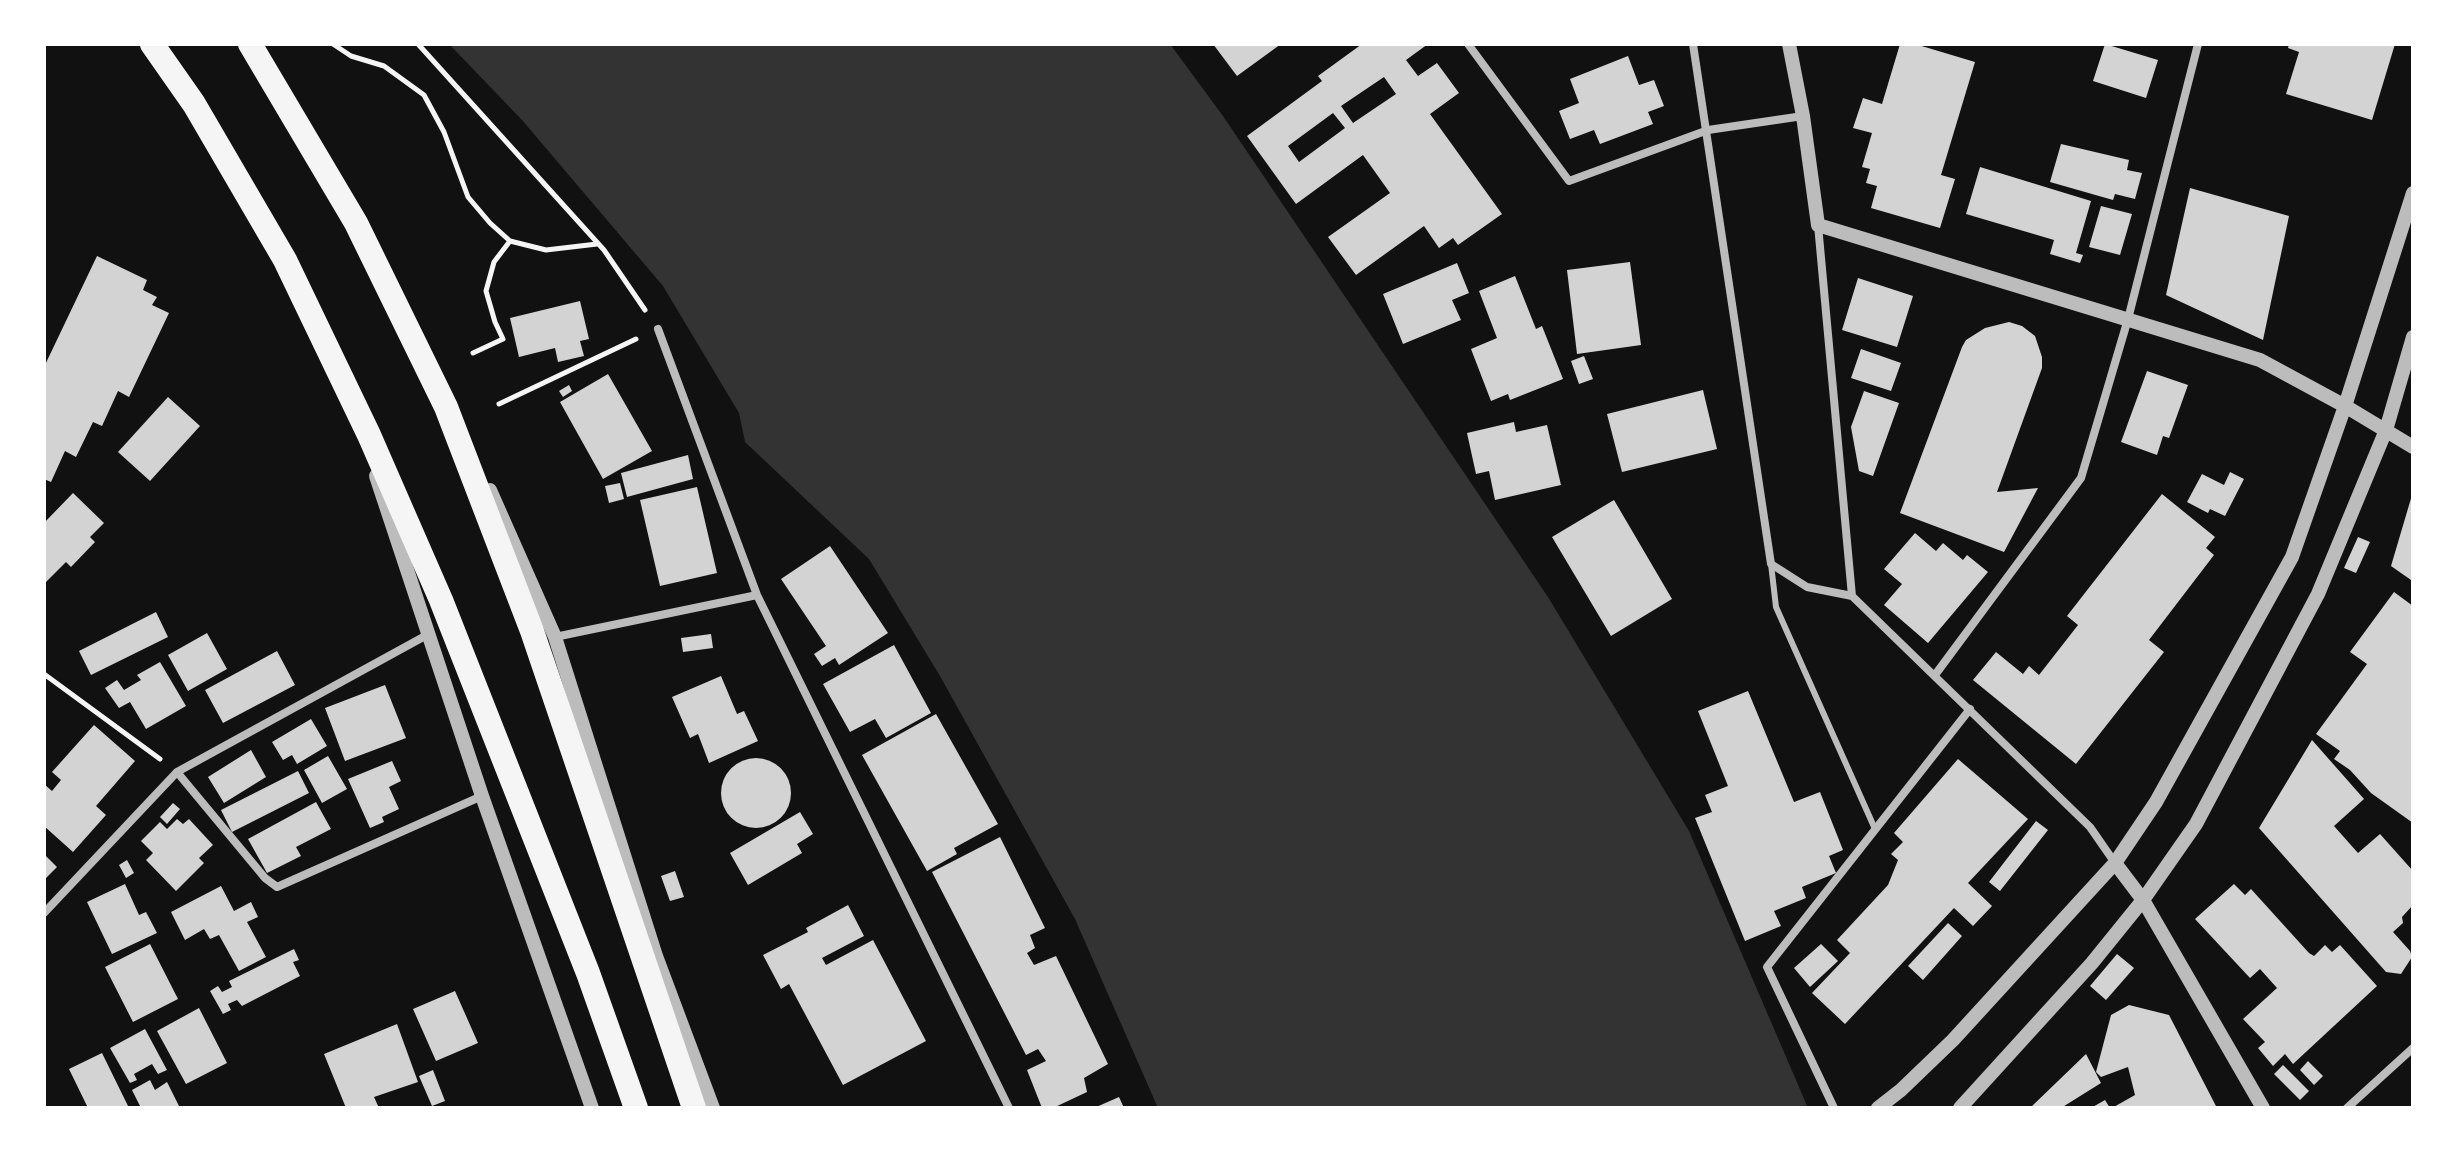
<!DOCTYPE html>
<html>
<head>
<meta charset="utf-8">
<style>
	body { margin:0 }
	#map { position:relative; width:2457px; height:1152px; overflow:hidden; background:#111; font-family:Lora,serif }
	canvas { display:block }
	.frame { position:absolute; inset:0; border:46px solid #fff; pointer-events:none }
</style>
</head>
<body>
<div id="map">
<canvas width="2457" height="1152"></canvas>
<div class="frame"></div>
</div>
<script>
const ctx = document.querySelector('canvas').getContext('2d');
ctx.lineJoin = 'round';
function fillPath(path, color) { ctx.fillStyle = color; ctx.fill(path, 'evenodd'); }
const toPath = rows => new Path2D(rows.map(r => 'M' + r).join(''));
function strokePath(path, color, width, dash) { ctx.strokeStyle = color; ctx.lineWidth = width; ctx.lineCap = dash ? 'butt' : 'round'; ctx.setLineDash(dash || []); ctx.stroke(path); }
fillPath(toPath([
	[449,44,1170,44,1223,116,1548,597,1689,831,1808,1108,1158,1108,1075,919,940,676,869,559,745,442,739,413,663,286,522,120]
]), '#333');
fillPath(toPath([
	[1213,44,1281,44,1237,76],
	[1362,44,1428,44,1406,60,1418,76,1437,63,1459,93,1430,114,1502,214,1458,245,1453,238,1439,248,1424,226,1356,275,1328,237,1390,193,1363,155,1296,204,1247,136,1322,81,1318,76],
	[1384,77,1396,94,1353,123,1341,106],
	[1333,113,1345,128,1299,162,1288,146],
	[1900,44,1915,44,1975,62,1941,175,1955,179,1940,228,1871,208,1877,186,1866,183,1870,169,1862,167,1872,133,1853,128,1863,98,1882,104],
	[2105,44,2158,60,2146,98,2093,81],
	[2289,44,2395,44,2372,120,2286,94,2299,52,2288,48],
	[1628,56,1639,85,1654,80,1664,106,1648,112,1653,124,1600,144,1594,130,1570,139,1559,111,1579,103,1570,79],
	[2061,144,2129,160,2127,170,2142,173,2135,199,2115,194,2113,200,2050,182],
	[1980,167,2091,201,2076,253,2083,255,2080,263,2050,254,2054,240,1966,214],
	[2190,188,2289,216,2263,340,2166,295],
	[2101,206,2132,214,2120,255,2089,247],
	[97,256,147,280,143,290,157,297,152,305,169,313,129,397,118,391,102,426,93,422,76,457,65,451,51,482,44,479,44,367],
	[1630,262,1641,345,1577,354,1567,270],
	[1457,263,1469,293,1452,300,1461,320,1403,344,1383,294],
	[1515,276,1536,329,1542,326,1563,379,1510,400,1508,394,1491,401,1471,349,1497,338,1479,291],
	[1858,278,1913,296,1897,347,1842,330],
	[580,301,589,339,580,341,584,356,558,362,555,348,519,357,510,318],
	[2009,322,2022,326,2035,336,2042,357,2042,368,1997,492,2038,488,2004,552,1900,513,1962,347,1966,340,1985,328],
	[1861,349,1901,363,1891,391,1851,378],
	[1584,356,1593,379,1579,384,1571,361],
	[2147,371,2188,385,2169,438,2163,436,2157,455,2121,442],
	[608,374,652,451,603,479,560,402],
	[569,385,572,391,563,397,559,391],
	[1703,390,1717,449,1622,472,1607,414],
	[1864,391,1899,403,1873,476,1859,471,1851,427],
	[168,397,200,426,150,481,118,452],
	[1514,422,1516,432,1547,425,1561,485,1495,500,1489,471,1476,474,1467,433],
	[688,455,693,479,627,497,621,473],
	[2230,472,2244,479,2225,516,2210,509,2208,513,2187,502,2202,474,2224,485],
	[620,483,624,499,609,503,605,486],
	[697,487,717,573,660,586,640,500],
	[73,493,104,523,90,537,95,542,71,567,66,562,44,584,44,523],
	[2162,494,2215,537,2206,548,2214,555,2149,640,2164,652,2076,764,1973,680,1996,652,2023,674,2029,666,2039,675,2078,625,2067,616],
	[2412,495,2413,578,2411,580,2391,566],
	[1614,500,1672,599,1611,636,1552,537],
	[1915,533,1936,551,1943,543,1963,560,1967,555,1988,572,1928,643,1884,605,1902,584,1884,569],
	[2358,537,2370,542,2356,573,2344,568],
	[830,546,888,633,839,665,835,658,822,666,814,654,826,646,781,579],
	[2394,592,2413,606,2413,823,2371,793,2350,770,2334,759,2340,751,2316,734,2367,664,2350,652],
	[156,612,168,637,91,675,79,651],
	[207,633,227,669,188,691,168,655],
	[711,634,713,648,683,652,681,638],
	[894,645,931,713,886,738,875,719,850,732,823,684],
	[277,651,295,685,223,723,205,690],
	[160,662,186,706,146,729,130,702,119,708,105,688,117,680,124,690,141,680,137,675],
	[721,676,737,714,744,711,758,741,709,763,698,734,690,738,672,697],
	[385,685,406,738,345,761,325,708],
	[1748,691,1794,802,1820,792,1843,850,1829,856,1836,873,1802,887,1806,898,1774,911,1781,926,1745,941,1695,818,1712,812,1705,795,1728,786,1698,711],
	[936,714,998,824,954,848,957,854,927,871,862,755],
	[311,719,327,746,297,764,292,755,283,760,272,742],
	[94,725,135,761,96,806,106,815,73,852,44,826,44,784,52,791,61,780,52,772],
	[2312,740,2364,799,2334,826,2358,853,2380,834,2413,871,2413,905,2402,917,2403,923,2393,932,2410,951,2412,957,2401,974,2386,972,2259,828],
	[251,750,266,777,224,803,208,777],
	[328,756,347,789,322,803,304,770],
	'721 793a35 35 0 1 1 70 0a35 35 0 1 1-70 0Z',
	[1958,759,2028,819,1968,883,1992,906,1973,926,1954,908,1845,1024,1812,993,1850,953,1837,940,1888,885,1898,860,1891,854,1903,842,1894,833],
	[392,761,401,781,389,787,399,809,382,817,384,822,370,828,348,779],
	[298,771,309,793,232,832,221,810],
	[316,802,331,829,296,847,301,856,267,873,248,839],
	[173,803,180,809,167,824,160,817],
	[800,812,813,834,797,844,802,853,748,885,730,853],
	[177,819,183,824,189,819,213,845,199,858,204,863,176,891,146,860,153,853,141,841,160,822,167,829],
	[2036,821,2048,830,2000,891,1989,882],
	[1000,837,1045,928,1030,935,1035,948,1027,953,1034,965,1056,956,1108,1064,1084,1078,1087,1092,1053,1108,1042,1108,1027,1070,1046,1061,1038,1049,1026,1055,932,872],
	[44,854,57,867,44,880],
	[127,860,134,873,126,878,119,865],
	[675,871,684,897,670,901,661,876],
	[125,884,139,915,146,912,157,933,112,954,87,902],
	[2234,884,2245,895,2251,889,2309,953,2314,956,2325,945,2332,952,2340,945,2377,986,2293,1064,2285,1054,2273,1066,2258,1048,2265,1042,2243,1019,2277,988,2260,969,2250,978,2195,919],
	[221,886,234,911,251,902,258,917,247,922,266,957,239,971,219,935,210,939,204,929,185,940,171,912],
	[848,905,864,936,822,958,826,965,873,940,926,1041,843,1085,789,984,781,989,763,955,808,932,806,928],
	[1948,923,1962,936,1923,980,1908,966],
	[150,944,178,999,133,1022,105,967],
	[1821,944,1838,961,1810,987,1794,968],
	[294,949,299,960,293,962,300,976,242,1006,237,1000,228,1004,231,1010,223,1014,210,991,218,986,222,992,232,987,229,981],
	[2117,954,2134,968,2106,1000,2090,986],
	[455,991,478,1043,436,1061,413,1009],
	[2129,1005,2169,1015,2217,1108,2112,1108,2135,1095,2128,1067,2101,1077,2096,1072,2111,1015],
	[199,1008,227,1063,186,1084,157,1031],
	[397,1024,418,1082,374,1097,379,1108,346,1108,324,1054],
	[145,1029,167,1070,158,1074,152,1064,134,1074,137,1080,130,1083,110,1048],
	[102,1053,129,1108,88,1108,69,1069],
	[2086,1054,2101,1083,2061,1108,2030,1108],
	[2308,1061,2323,1076,2314,1085,2300,1070],
	[2283,1065,2309,1091,2300,1100,2274,1074],
	[433,1070,445,1101,432,1106,419,1076],
	[150,1080,155,1090,167,1082,180,1108,141,1108,132,1090],
	[1119,1097,1124,1108,1094,1108],
	[2105,1100,2110,1108,2091,1108]
]), '#d3d3d3');
strokePath(toPath([
	[333,44,351,56,384,66,424,95,444,132,468,197,490,223,510,241,546,250,597,244],
	[418,44,604,250,645,310],
	[473,353,503,339,495,322,486,291,494,262,510,241],
	[499,404,636,339],
	[44,674,160,759]
]), '#f5f5f5', 5);
strokePath(toPath([
	[1771,564,1776,607,1875,829]
]), '#bcbcbc', 6);
strokePath(toPath([
	[1468,44,1569,181,1708,130,1803,116],
	[1693,44,1771,564,1807,587,1852,596],
	[1818,225,1852,596,2090,827,2115,863],
	[658,329,757,595,1009,1108],
	[555,637,757,595],
	[1935,675,2081,478,2128,319,2198,44],
	[177,772,265,878,277,887,482,796],
	[44,913,177,772,427,635],
	[1834,1108,1767,967,1970,709],
	[2347,1108,2413,1048]
]), '#bcbcbc', 8);
strokePath(toPath([
	[1789,44,1803,116,1818,225,2260,360,2345,406,2413,447],
	[376,476,482,796,592,1108],
	[490,490,555,637,656,956,713,1108],
	[2115,863,2143,900,2263,1108],
	[1878,1108,1901,1090,1953,1040,2115,863,2156,802,2292,557,2345,406,2413,193],
	[1960,1108,2092,963,2143,900,2196,824,2318,594,2386,430,2413,337]
]), '#bcbcbc', 14);
strokePath(toPath([
	[152,44,194,104,285,260,369,435,441,600,588,973,636,1108],
	[250,44,356,223,446,407,532,631,694,1108]
]), '#f5f5f5', 24);
</script>
</body>
</html>
